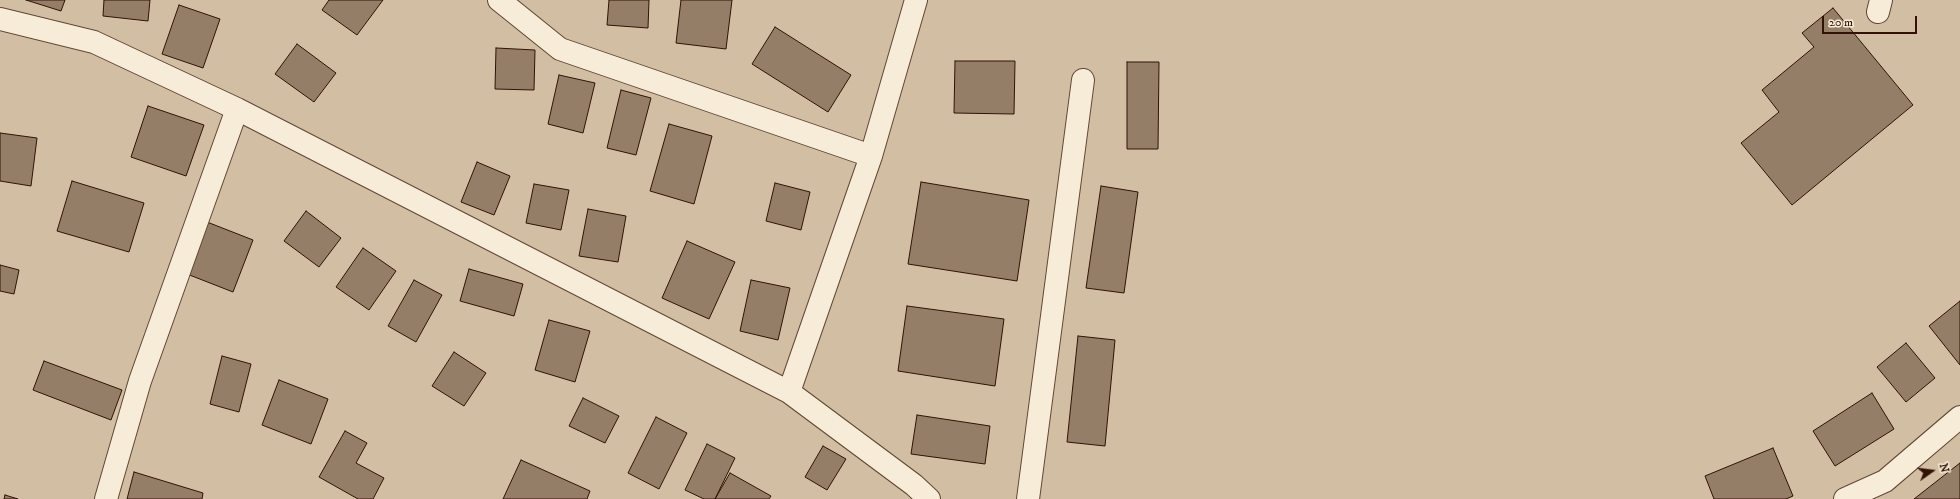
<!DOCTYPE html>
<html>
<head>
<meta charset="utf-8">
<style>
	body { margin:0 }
	#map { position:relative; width:1960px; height:499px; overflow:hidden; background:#f2e1c3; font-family:"IM FELL DW Pica",serif }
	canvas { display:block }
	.north { position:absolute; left:1912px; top:451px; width:40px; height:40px; -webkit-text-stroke:3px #f7ecd8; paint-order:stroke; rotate:76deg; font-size:11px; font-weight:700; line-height:16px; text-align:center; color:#311305 }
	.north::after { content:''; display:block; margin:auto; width:14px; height:18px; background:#311305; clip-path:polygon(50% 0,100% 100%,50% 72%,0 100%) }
	.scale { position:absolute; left:1822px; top:16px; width:95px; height:18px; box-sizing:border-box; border:2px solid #311305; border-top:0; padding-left:5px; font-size:12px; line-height:14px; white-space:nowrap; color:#311305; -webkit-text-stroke:3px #f7ecd8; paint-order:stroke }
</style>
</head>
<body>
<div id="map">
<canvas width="1960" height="499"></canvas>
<div class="north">N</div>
<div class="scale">20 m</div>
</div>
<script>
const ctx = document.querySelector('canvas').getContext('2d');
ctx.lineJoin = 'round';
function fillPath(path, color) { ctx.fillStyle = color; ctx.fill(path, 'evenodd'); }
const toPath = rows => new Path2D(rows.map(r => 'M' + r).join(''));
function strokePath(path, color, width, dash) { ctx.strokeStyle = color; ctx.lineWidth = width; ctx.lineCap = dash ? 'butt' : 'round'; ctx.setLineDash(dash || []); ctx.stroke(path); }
fillPath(toPath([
	[0,0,1960,0,1960,499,0,499]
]), '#d1bea3');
const building = toPath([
	[26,0,65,0,61,11,26,0],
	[104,0,150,0,148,21,103,16,104,0],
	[329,0,383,0,357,35,322,10,329,0],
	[609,0,649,0,648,28,607,25,609,0],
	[681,0,732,0,726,49,676,43,681,0],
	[179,5,220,19,203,68,162,54,179,5],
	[1833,8,1913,105,1792,205,1741,143,1779,112,1762,90,1814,47,1802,33,1833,8],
	[775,27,851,75,828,112,752,64,775,27],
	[297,44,336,73,314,102,275,74,297,44],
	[496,48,535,50,534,90,495,89,496,48],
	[955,61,1015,61,1014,114,954,113,955,61],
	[1127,62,1159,62,1158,149,1127,149,1127,62],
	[559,75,595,83,583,133,548,124,559,75],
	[621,90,651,98,636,155,607,148,621,90],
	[148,106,204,125,186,176,131,157,148,106],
	[669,124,712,136,694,204,650,191,669,124],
	[0,133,37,138,31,186,0,181,0,133],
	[477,162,510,176,494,215,461,202,477,162],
	[72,181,144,203,129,252,57,231,72,181],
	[921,182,1029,200,1017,281,908,264,921,182],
	[775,183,810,192,801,230,766,221,775,183],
	[534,184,569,190,561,230,526,223,534,184],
	[1101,186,1138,192,1124,293,1086,288,1101,186],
	[588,209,626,216,618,262,579,256,588,209],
	[306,211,341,238,319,267,284,241,306,211],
	[207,222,253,240,233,292,187,274,207,222],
	[687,241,735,262,709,319,662,298,687,241],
	[363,248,396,271,369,310,336,287,363,248],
	[0,265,19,270,14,294,0,291,0,265],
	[469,269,523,284,514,316,460,301,469,269],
	[414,280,442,295,416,342,388,326,414,280],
	[751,280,790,288,778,340,740,331,751,280],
	[1960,301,1960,365,1929,326,1960,301],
	[907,306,1004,319,995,386,898,371,907,306],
	[549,320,590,331,575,382,535,370,549,320],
	[1078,336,1115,340,1105,446,1067,442,1078,336],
	[1906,343,1935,378,1906,402,1877,367,1906,343],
	[454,352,486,373,464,406,432,386,454,352],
	[222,356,251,364,239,412,210,404,222,356],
	[44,361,122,390,111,420,33,390,44,361],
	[279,380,328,399,311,444,262,425,279,380],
	[1872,393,1894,429,1835,466,1813,431,1872,393],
	[583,398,619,416,605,443,569,426,583,398],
	[917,415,990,426,985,464,911,454,917,415],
	[656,417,687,433,659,489,628,473,656,417],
	[345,431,367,443,356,463,384,478,373,499,358,499,319,477,345,431],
	[707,444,735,458,715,499,704,499,685,490,707,444],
	[823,446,846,459,827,490,805,477,823,446],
	[1773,448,1793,496,1786,499,1714,499,1705,476,1773,448],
	[521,460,590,491,587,499,503,499,521,460],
	[1960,463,1960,499,1914,499,1960,463],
	[134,472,203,493,202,499,127,499,134,472],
	[730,473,771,496,769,499,715,499,730,473],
	[5,495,18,499,4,499,5,495]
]);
fillPath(building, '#957e68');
strokePath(building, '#311305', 1);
const minor = toPath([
	[499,0,560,49,871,156],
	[1878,12,1881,0],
	[0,19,94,42,237,109,789,392,914,485,929,499],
	[789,392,871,156,916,0],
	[106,499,140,381,237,109],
	[1028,499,1083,80],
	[1845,499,1885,481,1960,417]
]);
strokePath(minor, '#614634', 24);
strokePath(minor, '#f7ecd8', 22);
</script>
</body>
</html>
